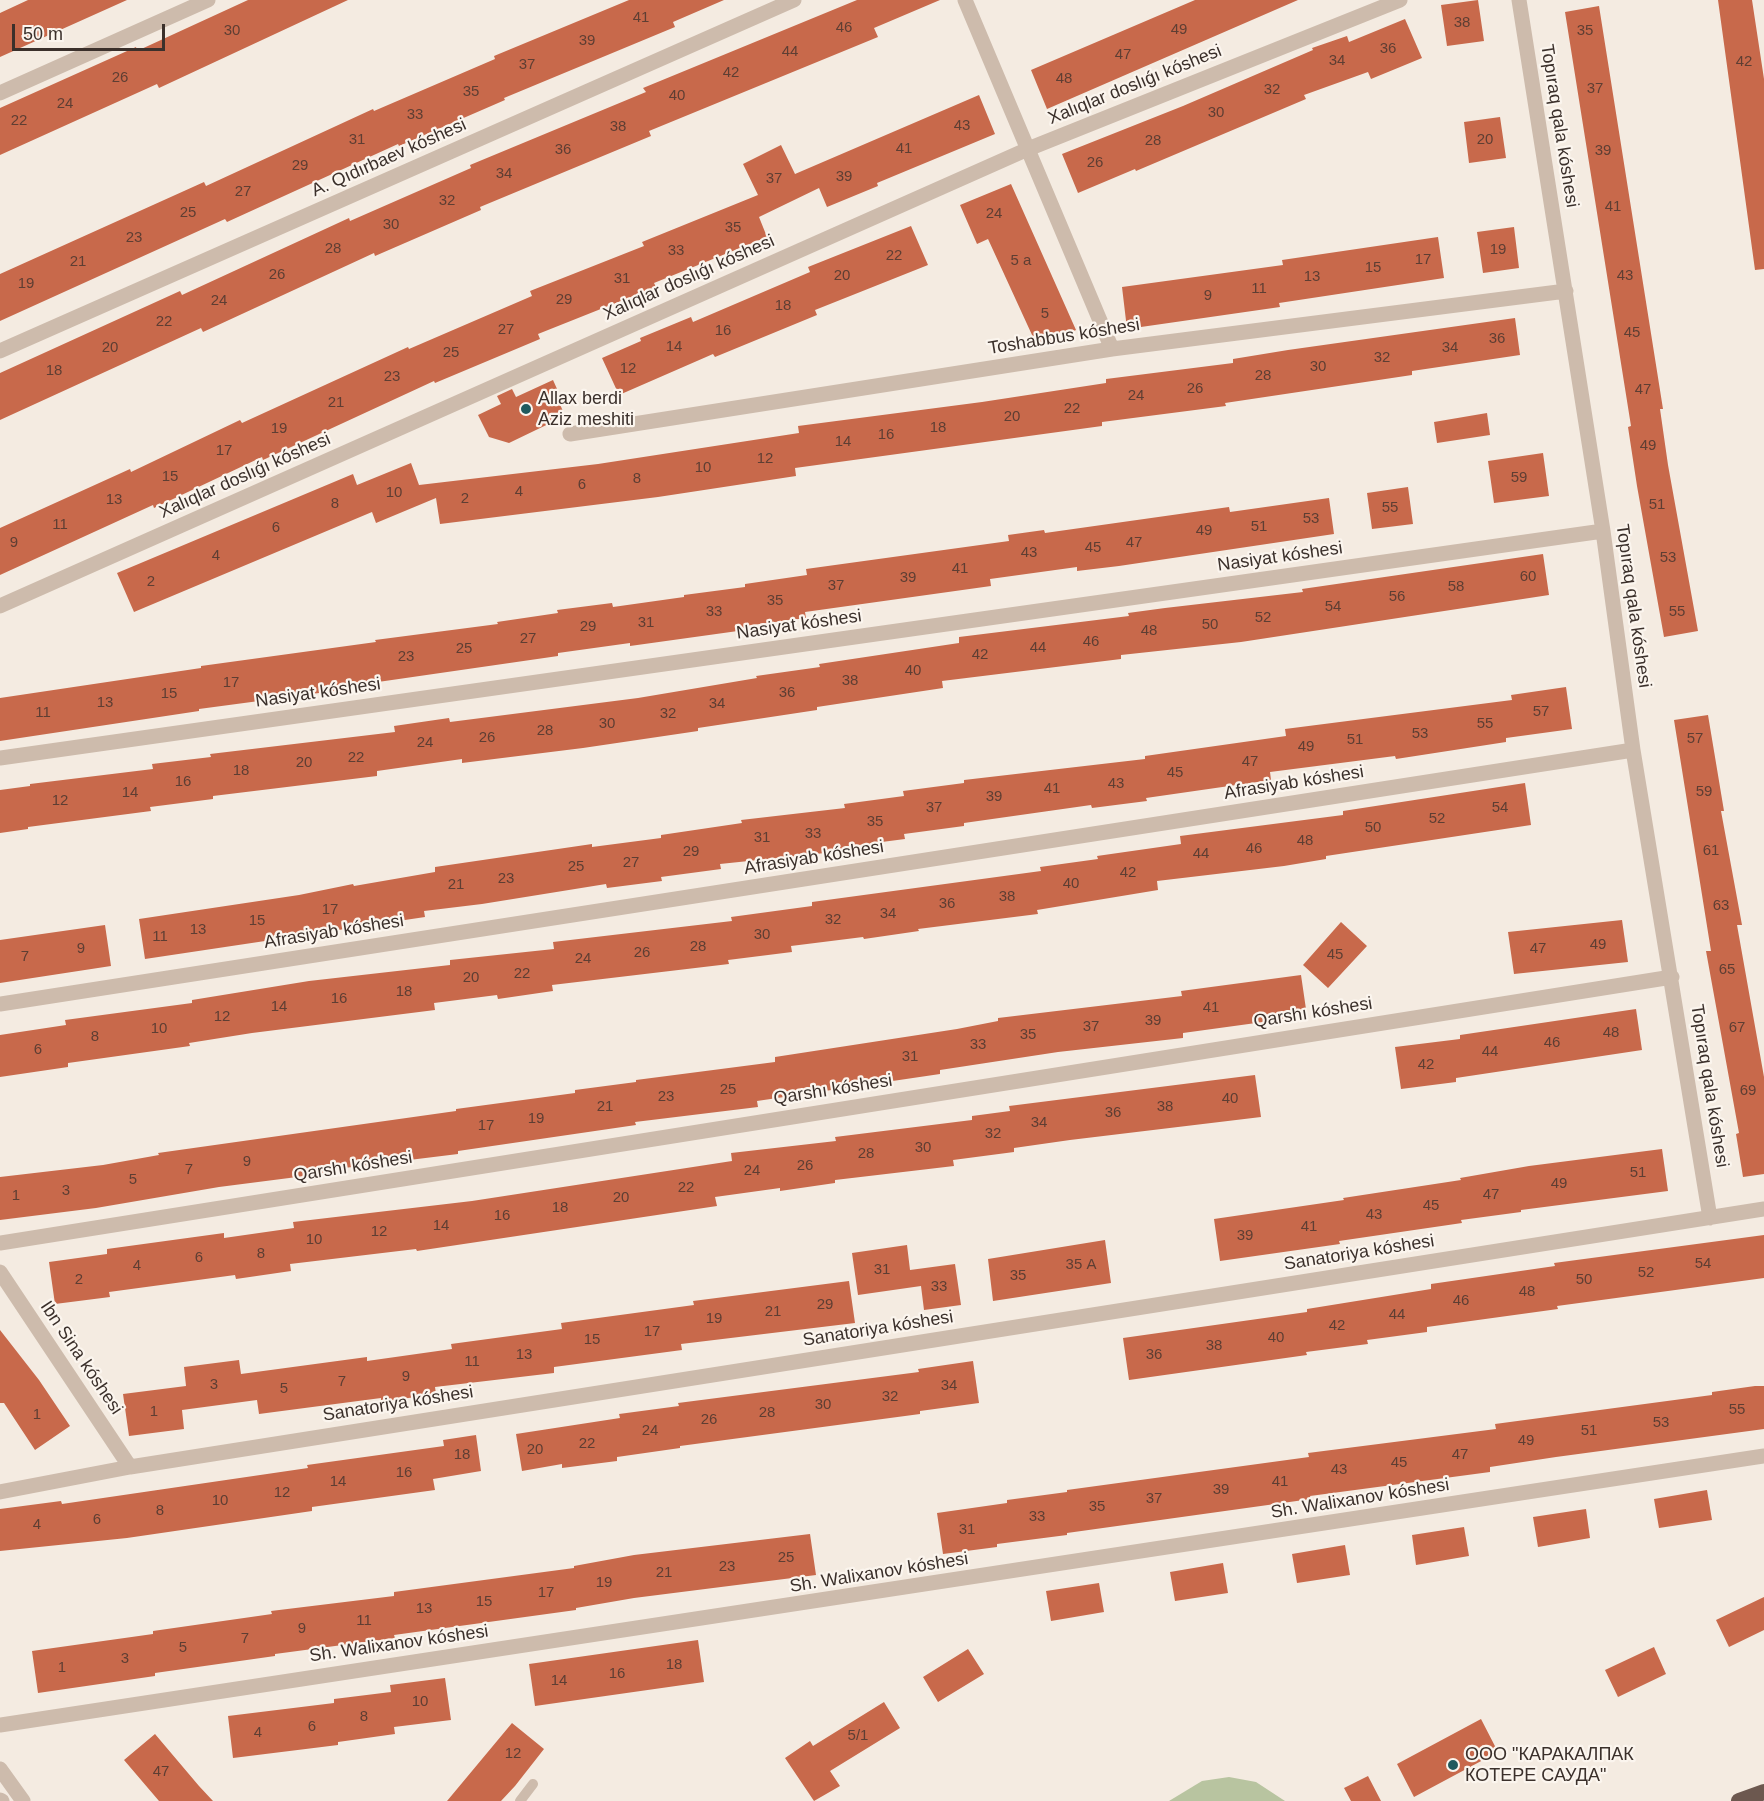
<!DOCTYPE html>
<html>
<head>
<meta charset="utf-8">
<style>
	body { margin:0 }
	#map { position:relative; width:1764px; height:1801px; overflow:hidden; background:#f4ebe1; font-family:Arial,sans-serif }
	canvas { display:block }
	.scale { position:absolute; left:12px; top:24px; width:153px; height:27px; box-sizing:border-box; border:3px solid #3b302b; border-top:0; padding-left:8px; font-size:18px; line-height:21px; white-space:nowrap; color:#3b302b; -webkit-text-stroke:4px #fbf5ee; paint-order:stroke }
</style>
</head>
<body>
<div id="map">
<canvas width="1764" height="1801"></canvas>
<div class="scale">50 m</div>
</div>
<script>
const ctx = document.querySelector('canvas').getContext('2d');
ctx.lineJoin = 'round';
function fillPath(path, color) { ctx.fillStyle = color; ctx.fill(path, 'evenodd'); }
const toPath = rows => new Path2D(rows.map(r => 'M' + r).join(''));
function strokePath(path, color, width, dash) { ctx.strokeStyle = color; ctx.lineWidth = width; ctx.lineCap = dash ? 'butt' : 'round'; ctx.setLineDash(dash || []); ctx.stroke(path); }
function write(font, color, halo, rows, align = 'center') {
  ctx.font = font + ' Arial,sans-serif'; ctx.lineWidth = 4.5; ctx.setLineDash([]); ctx.textBaseline = 'middle'; ctx.strokeStyle = halo; ctx.fillStyle = color; for (const [text, x, y, turn = 0] of rows) {
    ctx.save(); ctx.translate(x, y); ctx.rotate((+turn || 0) * Math.PI / 180); ctx.textAlign = isNaN(turn) ? turn : align; if (halo) ctx.strokeText(text, 0, 0); ctx.fillText(text, 0, 0); ctx.restore();
  }
}
fillPath(toPath([
	[1229,1777,1256,1782,1285,1801,1169,1801,1202,1781]
]), '#b8c4a0');
fillPath(toPath([
	[28,0,127,0,0,57,0,13],
	[248,0,348,0,159,88,157,84,0,155,0,108,136,47,137,51],
	[629,0,724,0,673,22,675,27,504,98,505,100,399,146,398,144,227,222,225,219,0,321,0,274,204,182,206,186,373,109,374,111,495,59,494,56],
	[857,0,940,0,874,28,878,37,649,131,651,136,480,207,481,210,375,256,374,253,203,332,201,328,0,420,0,373,180,291,182,295,349,218,350,221,471,168,470,165,646,92,643,88],
	[1195,0,1298,0,1047,109,1031,70],
	[1478,0,1484,41,1447,46,1441,5],
	[1718,0,1752,0,1764,79,1764,269,1755,270],
	[1599,6,1663,409,1660,409,1668,465,1698,631,1664,637,1637,486,1628,427,1631,426,1565,12],
	[1405,19,1422,58,1371,79,1368,72,1304,95,1306,99,1136,171,1135,169,1078,193,1062,154,1183,106,1313,50,1312,48,1347,36,1349,42],
	[979,95,995,134,877,183,878,186,827,207,819,188,759,217,767,237,654,283,656,287,538,334,540,339,435,383,434,381,263,460,262,457,154,508,153,505,0,575,0,528,130,469,131,472,240,420,242,423,408,347,409,349,532,296,530,291,644,246,642,242,758,195,743,164,781,145,795,174],
	[1500,117,1506,158,1469,163,1464,122],
	[1011,184,1076,330,1038,348,988,239,977,244,960,205],
	[911,226,928,265,815,310,817,315,715,357,713,354,619,395,602,358,641,341,640,338,691,317,693,322,810,272,808,267],
	[1514,227,1519,268,1483,273,1477,232],
	[1438,237,1444,278,1279,303,1280,307,1127,329,1122,287,1283,265,1282,260],
	[1515,318,1520,355,1412,371,1412,375,1225,403,1226,406,1102,422,1102,426,795,468,796,476,658,497,440,524,436,498,376,523,372,512,134,612,117,573,353,474,357,485,411,463,419,485,598,464,799,433,798,426,982,402,1106,383,1106,379,1233,363,1233,359,1288,350],
	[553,380,562,400,559,402,565,416,509,443,489,437,478,415,501,404,497,396,512,389,516,397],
	[1487,413,1490,435,1437,443,1434,422],
	[1543,453,1549,496,1494,503,1488,461],
	[1408,487,1413,524,1372,529,1367,493],
	[1329,498,1334,534,1119,566,1077,571,1077,567,990,579,991,586,805,612,806,618,744,626,745,630,630,646,630,643,558,653,558,656,378,682,379,685,199,709,199,711,0,741,0,698,201,668,201,666,376,642,375,640,498,624,497,622,558,613,557,610,612,603,613,607,684,597,684,595,745,587,745,584,807,575,806,569,1009,541,1008,535,1044,530,1045,533,1229,507,1230,512],
	[1543,554,1549,595,1241,642,1121,655,1121,659,942,681,943,688,817,707,817,710,698,728,698,731,583,748,462,763,462,759,377,771,377,776,213,796,213,799,150,807,151,811,28,827,28,829,0,833,0,790,30,786,30,784,153,769,152,764,211,757,210,754,395,732,394,726,449,718,450,722,638,698,757,678,756,676,820,667,819,664,959,643,959,637,1129,616,1128,613,1165,608,1303,592,1302,589],
	[1566,687,1572,729,1506,738,1506,742,1396,759,1395,756,1270,772,1271,780,1146,798,1147,801,1092,808,1091,805,964,823,964,826,904,834,905,839,843,847,844,851,720,864,721,869,661,877,662,881,607,888,606,884,482,904,424,911,425,917,145,959,139,919,299,895,353,884,354,886,435,872,435,867,592,844,592,847,661,838,661,835,742,823,741,820,845,808,844,804,904,796,903,791,964,783,964,780,1145,759,1145,756,1286,736,1285,729,1512,700,1511,695],
	[1708,715,1724,811,1721,811,1742,925,1737,925,1764,1077,1764,1174,1743,1177,1736,1134,1739,1133,1706,951,1711,951,1674,720],
	[1525,783,1531,825,1326,856,1326,859,1284,866,1157,881,1158,890,1037,910,1038,914,918,929,919,931,864,939,863,937,791,946,792,952,728,960,729,964,552,985,553,991,498,999,497,995,434,1003,435,1010,252,1033,189,1043,190,1046,68,1063,68,1067,0,1077,0,1035,66,1025,65,1020,192,1003,192,1000,309,981,450,965,450,960,554,949,553,942,732,921,731,917,812,906,812,902,1041,871,1040,867,1098,859,1097,856,1181,844,1180,836,1343,815,1343,811],
	[1622,920,1628,962,1514,974,1508,932],
	[1341,922,1367,946,1328,988,1303,965],
	[105,925,111,966,0,983,0,940],
	[1301,975,1307,1016,1183,1033,1183,1038,1058,1052,940,1070,940,1074,757,1101,758,1107,635,1122,636,1125,458,1151,458,1154,336,1169,336,1172,219,1187,96,1208,0,1220,0,1177,103,1165,159,1155,158,1153,456,1111,456,1109,575,1093,575,1090,636,1082,636,1080,775,1062,775,1057,957,1029,998,1021,998,1018,1182,996,1181,991],
	[1636,1009,1642,1050,1456,1078,1456,1082,1401,1089,1395,1047,1460,1039,1460,1035],
	[1255,1075,1261,1117,1070,1140,1014,1148,1014,1152,953,1160,954,1166,835,1180,835,1183,780,1191,780,1188,715,1197,717,1206,417,1251,416,1249,290,1264,291,1271,236,1279,235,1275,109,1292,110,1297,55,1304,49,1262,107,1254,107,1249,224,1233,224,1238,294,1228,293,1222,472,1201,732,1161,731,1153,836,1141,835,1137,972,1120,972,1116,1010,1111,1009,1106],
	[1662,1149,1668,1191,1521,1210,1521,1212,1461,1220,1462,1223,1339,1241,1340,1244,1220,1261,1214,1219,1344,1200,1343,1198,1461,1180,1460,1178,1529,1166],
	[1764,1235,1764,1278,1557,1306,1558,1309,1427,1327,1427,1332,1367,1340,1368,1344,1306,1352,1307,1355,1129,1380,1123,1338,1307,1312,1307,1309,1431,1289,1431,1284,1555,1266,1554,1263],
	[1105,1240,1111,1283,993,1301,988,1259],
	[907,1245,910,1270,955,1264,961,1305,924,1310,921,1286,858,1295,852,1253],
	[849,1281,855,1323,681,1344,682,1350,554,1367,554,1373,435,1387,436,1394,381,1402,381,1398,259,1414,257,1400,182,1410,184,1429,129,1436,123,1394,186,1386,184,1367,239,1360,241,1374,367,1357,367,1361,452,1349,451,1344,562,1329,561,1323,694,1305,693,1301],
	[0,1330,39,1380,70,1426,35,1450,4,1403,0,1403],
	[973,1361,979,1403,920,1411,920,1414,680,1446,680,1448,617,1457,617,1461,562,1468,562,1464,522,1471,516,1434,620,1418,619,1414,679,1406,678,1403,919,1372,918,1369],
	[1755,1386,1764,1386,1764,1429,1556,1457,1490,1467,1490,1472,1310,1496,1311,1499,1067,1533,1067,1535,997,1544,997,1547,943,1554,937,1513,1007,1503,1007,1500,1067,1492,1067,1490,1309,1457,1308,1453,1496,1429,1495,1424,1712,1395,1712,1392],
	[476,1435,481,1471,433,1479,435,1490,312,1507,312,1511,127,1538,0,1551,0,1509,61,1501,62,1504,308,1468,307,1465,444,1446,443,1440],
	[1707,1490,1712,1520,1659,1528,1654,1499],
	[1586,1509,1590,1538,1538,1547,1533,1517],
	[1464,1527,1469,1556,1416,1565,1412,1535],
	[810,1534,816,1575,634,1598,576,1608,576,1610,394,1635,395,1638,275,1654,275,1656,155,1673,155,1676,38,1693,32,1651,153,1634,153,1631,272,1614,271,1611,394,1596,394,1592,574,1568,574,1566,634,1555],
	[1345,1545,1350,1575,1297,1583,1292,1554],
	[1223,1563,1228,1593,1175,1601,1170,1572],
	[1099,1583,1104,1612,1051,1621,1046,1591],
	[1764,1597,1764,1630,1729,1647,1716,1620],
	[698,1640,704,1682,535,1706,529,1664],
	[1654,1647,1666,1674,1618,1697,1605,1670],
	[968,1649,984,1674,938,1702,923,1677],
	[445,1678,451,1720,394,1727,395,1734,338,1742,338,1745,233,1758,228,1716,334,1703,334,1699,391,1692,390,1685],
	[884,1702,900,1728,830,1771,840,1786,814,1801,785,1758,810,1741,813,1746],
	[1481,1719,1498,1752,1414,1797,1397,1764],
	[512,1723,544,1749,515,1786,501,1801,447,1801],
	[155,1734,199,1786,213,1801,159,1801,124,1760],
	[1368,1776,1381,1801,1351,1801,1344,1788]
]), '#c8694b');
strokePath(toPath([
	[520,1801,533,1784]
]), '#cdbbac', 10);
strokePath(toPath([
	[965,0,1112,349],
	[1519,0,1603,531,1633,750,1710,1218],
	[0,93,208,0],
	[0,351,794,0],
	[570,434,1112,349,1566,291],
	[0,606,1028,149,1400,0],
	[0,758,1603,531],
	[0,1004,1633,750],
	[0,1243,1672,977],
	[0,1272,130,1467],
	[0,1492,130,1467,1764,1209],
	[0,1725,1764,1456],
	[0,1769,23,1801],
	[0,1800,2,1801]
]), '#cdbbac', 15);
strokePath(toPath([
	[1739,1801,1764,1792]
]), '#6c584f', 16);
for (const [x, y, r, color] of [
	[526,409,6,"#1f5a5e"],
	[1453,1765,6,"#1f5a5e"]
]) { const dot = new Path2D(); dot.arc(x, y, r, 0, 2 * Math.PI); ctx.fillStyle = color; ctx.fill(dot); strokePath(dot, '#fbf5ee', 2); }
write('15px', '#5e3e33', null, [
	["41",641,18],
	["38",1462,23],
	["46",844,28],
	["49",1179,30],
	["30",232,31],
	["35",1585,31],
	["39",587,41],
	["36",1388,49],
	["44",790,52],
	["47",1123,55],
	["34",1337,61],
	["42",1744,62],
	["37",527,65],
	["42",731,73],
	["26",120,78],
	["48",1064,79],
	["37",1595,89],
	["32",1272,90],
	["35",471,92],
	["40",677,96],
	["24",65,104],
	["30",1216,113],
	["33",415,115],
	["22",19,121],
	["43",962,126],
	["38",618,127],
	["31",357,140],
	["20",1485,140],
	["28",1153,141],
	["41",904,149],
	["36",563,150],
	["39",1603,151],
	["26",1095,163],
	["29",300,166],
	["34",504,174],
	["39",844,177],
	["37",774,179],
	["27",243,192],
	["32",447,201],
	["41",1613,207],
	["25",188,213],
	["24",994,214],
	["30",391,225],
	["35",733,228],
	["23",134,238],
	["28",333,249],
	["19",1498,250],
	["33",676,251],
	["22",894,256],
	["17",1423,260],
	["5 а",1021,261],
	["21",78,262],
	["15",1373,268],
	["26",277,275],
	["20",842,276],
	["43",1625,276],
	["13",1312,277],
	["31",622,279],
	["19",26,284],
	["11",1259,289],
	["9",1208,296],
	["29",564,300],
	["24",219,301],
	["18",783,306],
	["5",1045,314],
	["22",164,322],
	["27",506,330],
	["16",723,331],
	["45",1632,333],
	["36",1497,339],
	["14",674,347],
	["20",110,348],
	["34",1450,348],
	["25",451,353],
	["32",1382,358],
	["30",1318,367],
	["12",628,369],
	["18",54,371],
	["28",1263,376],
	["23",392,377],
	["26",1195,389],
	["47",1643,390],
	["24",1136,396],
	["21",336,403],
	["22",1072,409],
	["20",1012,417],
	["18",938,428],
	["19",279,429],
	["16",886,435],
	["14",843,442],
	["49",1648,446],
	["17",224,451],
	["12",765,459],
	["10",703,468],
	["15",170,477],
	["59",1519,478],
	["8",637,479],
	["6",582,485],
	["4",519,492],
	["10",394,493],
	["2",465,499],
	["13",114,500],
	["8",335,504],
	["51",1657,505],
	["55",1390,508],
	["53",1311,519],
	["11",60,525],
	["51",1259,527],
	["6",276,528],
	["49",1204,531],
	["9",14,543],
	["47",1134,543],
	["45",1093,548],
	["43",1029,553],
	["4",216,556],
	["53",1668,558],
	["41",960,569],
	["60",1528,577],
	["39",908,578],
	["2",151,582],
	["37",836,586],
	["58",1456,587],
	["56",1397,597],
	["35",775,601],
	["54",1333,607],
	["33",714,612],
	["55",1677,612],
	["52",1263,618],
	["31",646,623],
	["50",1210,625],
	["29",588,627],
	["48",1149,631],
	["27",528,639],
	["46",1091,642],
	["44",1038,648],
	["25",464,649],
	["42",980,655],
	["23",406,657],
	["40",913,671],
	["38",850,681],
	["17",231,683],
	["36",787,693],
	["15",169,694],
	["13",105,703],
	["34",717,704],
	["57",1541,712],
	["11",43,713],
	["32",668,714],
	["30",607,724],
	["55",1485,724],
	["28",545,731],
	["53",1420,734],
	["26",487,738],
	["57",1695,739],
	["51",1355,740],
	["24",425,743],
	["49",1306,747],
	["22",356,758],
	["47",1250,762],
	["20",304,763],
	["18",241,771],
	["45",1175,773],
	["16",183,782],
	["43",1116,784],
	["41",1052,789],
	["59",1704,792],
	["14",130,793],
	["39",994,797],
	["12",60,801],
	["37",934,808],
	["54",1500,808],
	["52",1437,819],
	["35",875,822],
	["50",1373,828],
	["33",813,834],
	["31",762,838],
	["48",1305,841],
	["46",1254,849],
	["61",1711,851],
	["29",691,852],
	["44",1201,854],
	["27",631,863],
	["25",576,867],
	["42",1128,873],
	["23",506,879],
	["40",1071,884],
	["21",456,885],
	["38",1007,897],
	["36",947,904],
	["63",1721,906],
	["17",330,910],
	["34",888,914],
	["32",833,920],
	["15",257,921],
	["13",198,930],
	["30",762,935],
	["11",160,937],
	["49",1598,945],
	["28",698,947],
	["9",81,949],
	["47",1538,949],
	["26",642,953],
	["45",1335,955],
	["7",25,957],
	["24",583,959],
	["65",1727,970],
	["22",522,974],
	["20",471,978],
	["18",404,992],
	["16",339,999],
	["14",279,1007],
	["41",1211,1008],
	["12",222,1017],
	["39",1153,1021],
	["37",1091,1027],
	["67",1737,1028],
	["10",159,1029],
	["48",1611,1033],
	["35",1028,1035],
	["8",95,1037],
	["46",1552,1043],
	["33",978,1045],
	["6",38,1050],
	["44",1490,1052],
	["31",910,1057],
	["42",1426,1065],
	["25",728,1090],
	["69",1748,1091],
	["23",666,1097],
	["40",1230,1099],
	["21",605,1107],
	["38",1165,1107],
	["36",1113,1113],
	["19",536,1119],
	["34",1039,1123],
	["17",486,1126],
	["32",993,1134],
	["30",923,1148],
	["28",866,1154],
	["9",247,1162],
	["26",805,1166],
	["7",189,1170],
	["24",752,1171],
	["51",1638,1173],
	["5",133,1180],
	["49",1559,1184],
	["22",686,1188],
	["3",66,1191],
	["47",1491,1195],
	["1",16,1196],
	["20",621,1198],
	["45",1431,1206],
	["18",560,1208],
	["43",1374,1215],
	["16",502,1216],
	["14",441,1226],
	["41",1309,1227],
	["12",379,1232],
	["39",1245,1236],
	["10",314,1240],
	["8",261,1254],
	["6",199,1258],
	["54",1703,1264],
	["35 А",1081,1265],
	["4",137,1266],
	["31",882,1270],
	["52",1646,1273],
	["35",1018,1276],
	["2",79,1280],
	["50",1584,1280],
	["33",939,1287],
	["48",1527,1292],
	["46",1461,1301],
	["29",825,1305],
	["21",773,1312],
	["44",1397,1315],
	["19",714,1319],
	["42",1337,1326],
	["17",652,1332],
	["40",1276,1338],
	["15",592,1340],
	["38",1214,1346],
	["13",524,1355],
	["36",1154,1355],
	["11",472,1362],
	["9",406,1377],
	["7",342,1382],
	["3",214,1385],
	["34",949,1386],
	["5",284,1389],
	["32",890,1397],
	["30",823,1405],
	["55",1737,1410],
	["1",154,1412],
	["28",767,1413],
	["1",37,1415],
	["26",709,1420],
	["53",1661,1423],
	["24",650,1431],
	["51",1589,1431],
	["49",1526,1441],
	["22",587,1444],
	["20",535,1450],
	["18",462,1455],
	["47",1460,1455],
	["45",1399,1463],
	["43",1339,1470],
	["16",404,1473],
	["14",338,1482],
	["41",1280,1482],
	["39",1221,1490],
	["12",282,1493],
	["37",1154,1499],
	["10",220,1501],
	["35",1097,1507],
	["8",160,1511],
	["33",1037,1517],
	["6",97,1520],
	["4",37,1525],
	["31",967,1530],
	["25",786,1558],
	["23",727,1567],
	["21",664,1573],
	["19",604,1583],
	["17",546,1593],
	["15",484,1602],
	["13",424,1609],
	["11",364,1621],
	["9",302,1629],
	["7",245,1639],
	["5",183,1648],
	["3",125,1659],
	["18",674,1665],
	["1",62,1668],
	["16",617,1674],
	["14",559,1681],
	["10",420,1702],
	["8",364,1717],
	["6",312,1727],
	["4",258,1733],
	["5/1",858,1736],
	["12",513,1754],
	["47",161,1772]
]);
write('18px', '#3b302b', '#fbf5ee', [
	["Xalıqlar doslıǵı kóshesi",1135,85,-22],
	["Topıraq qala kóshesi",1559,126,81],
	["A. Qıdırbaev kóshesi",389,158,-24],
	["Xalıqlar doslıǵı kóshesi",689,278,-24],
	["Toshabbus kóshesi",1064,337,-9],
	["Xalıqlar doslıǵı kóshesi",245,476,-24],
	["Nasiyat kóshesi",1280,557,-8],
	["Topıraq qala kóshesi",1633,606,82],
	["Nasiyat kóshesi",799,625,-8],
	["Nasiyat kóshesi",318,693,-8],
	["Afrasiyab kóshesi",1294,783,-9],
	["Afrasiyab kóshesi",814,858,-9],
	["Afrasiyab kóshesi",334,932,-9],
	["Qarshı kóshesi",1313,1013,-9],
	["Topıraq qala kóshesi",1709,1086,81],
	["Qarshı kóshesi",833,1090,-9],
	["Qarshı kóshesi",353,1167,-9],
	["Sanatoriya kóshesi",1359,1253,-9],
	["Sanatoriya kóshesi",878,1329,-9],
	["Ibn Sina kóshesi",81,1358,56],
	["Sanatoriya kóshesi",398,1404,-9],
	["Sh. Walixanov kóshesi",1360,1499,-9],
	["Sh. Walixanov kóshesi",879,1573,-9],
	["Sh. Walixanov kóshesi",399,1644,-8]
]);
write('18px', '#3b302b', '#fbf5ee', [
	["Allax berdi",538,399],
	["Aziz meshiti",538,420],
	["ООО \"КАРАКАЛПАК",1465,1755],
	["КОТЕРЕ САУДА\"",1465,1776]
], 'left');
</script>
</body>
</html>
